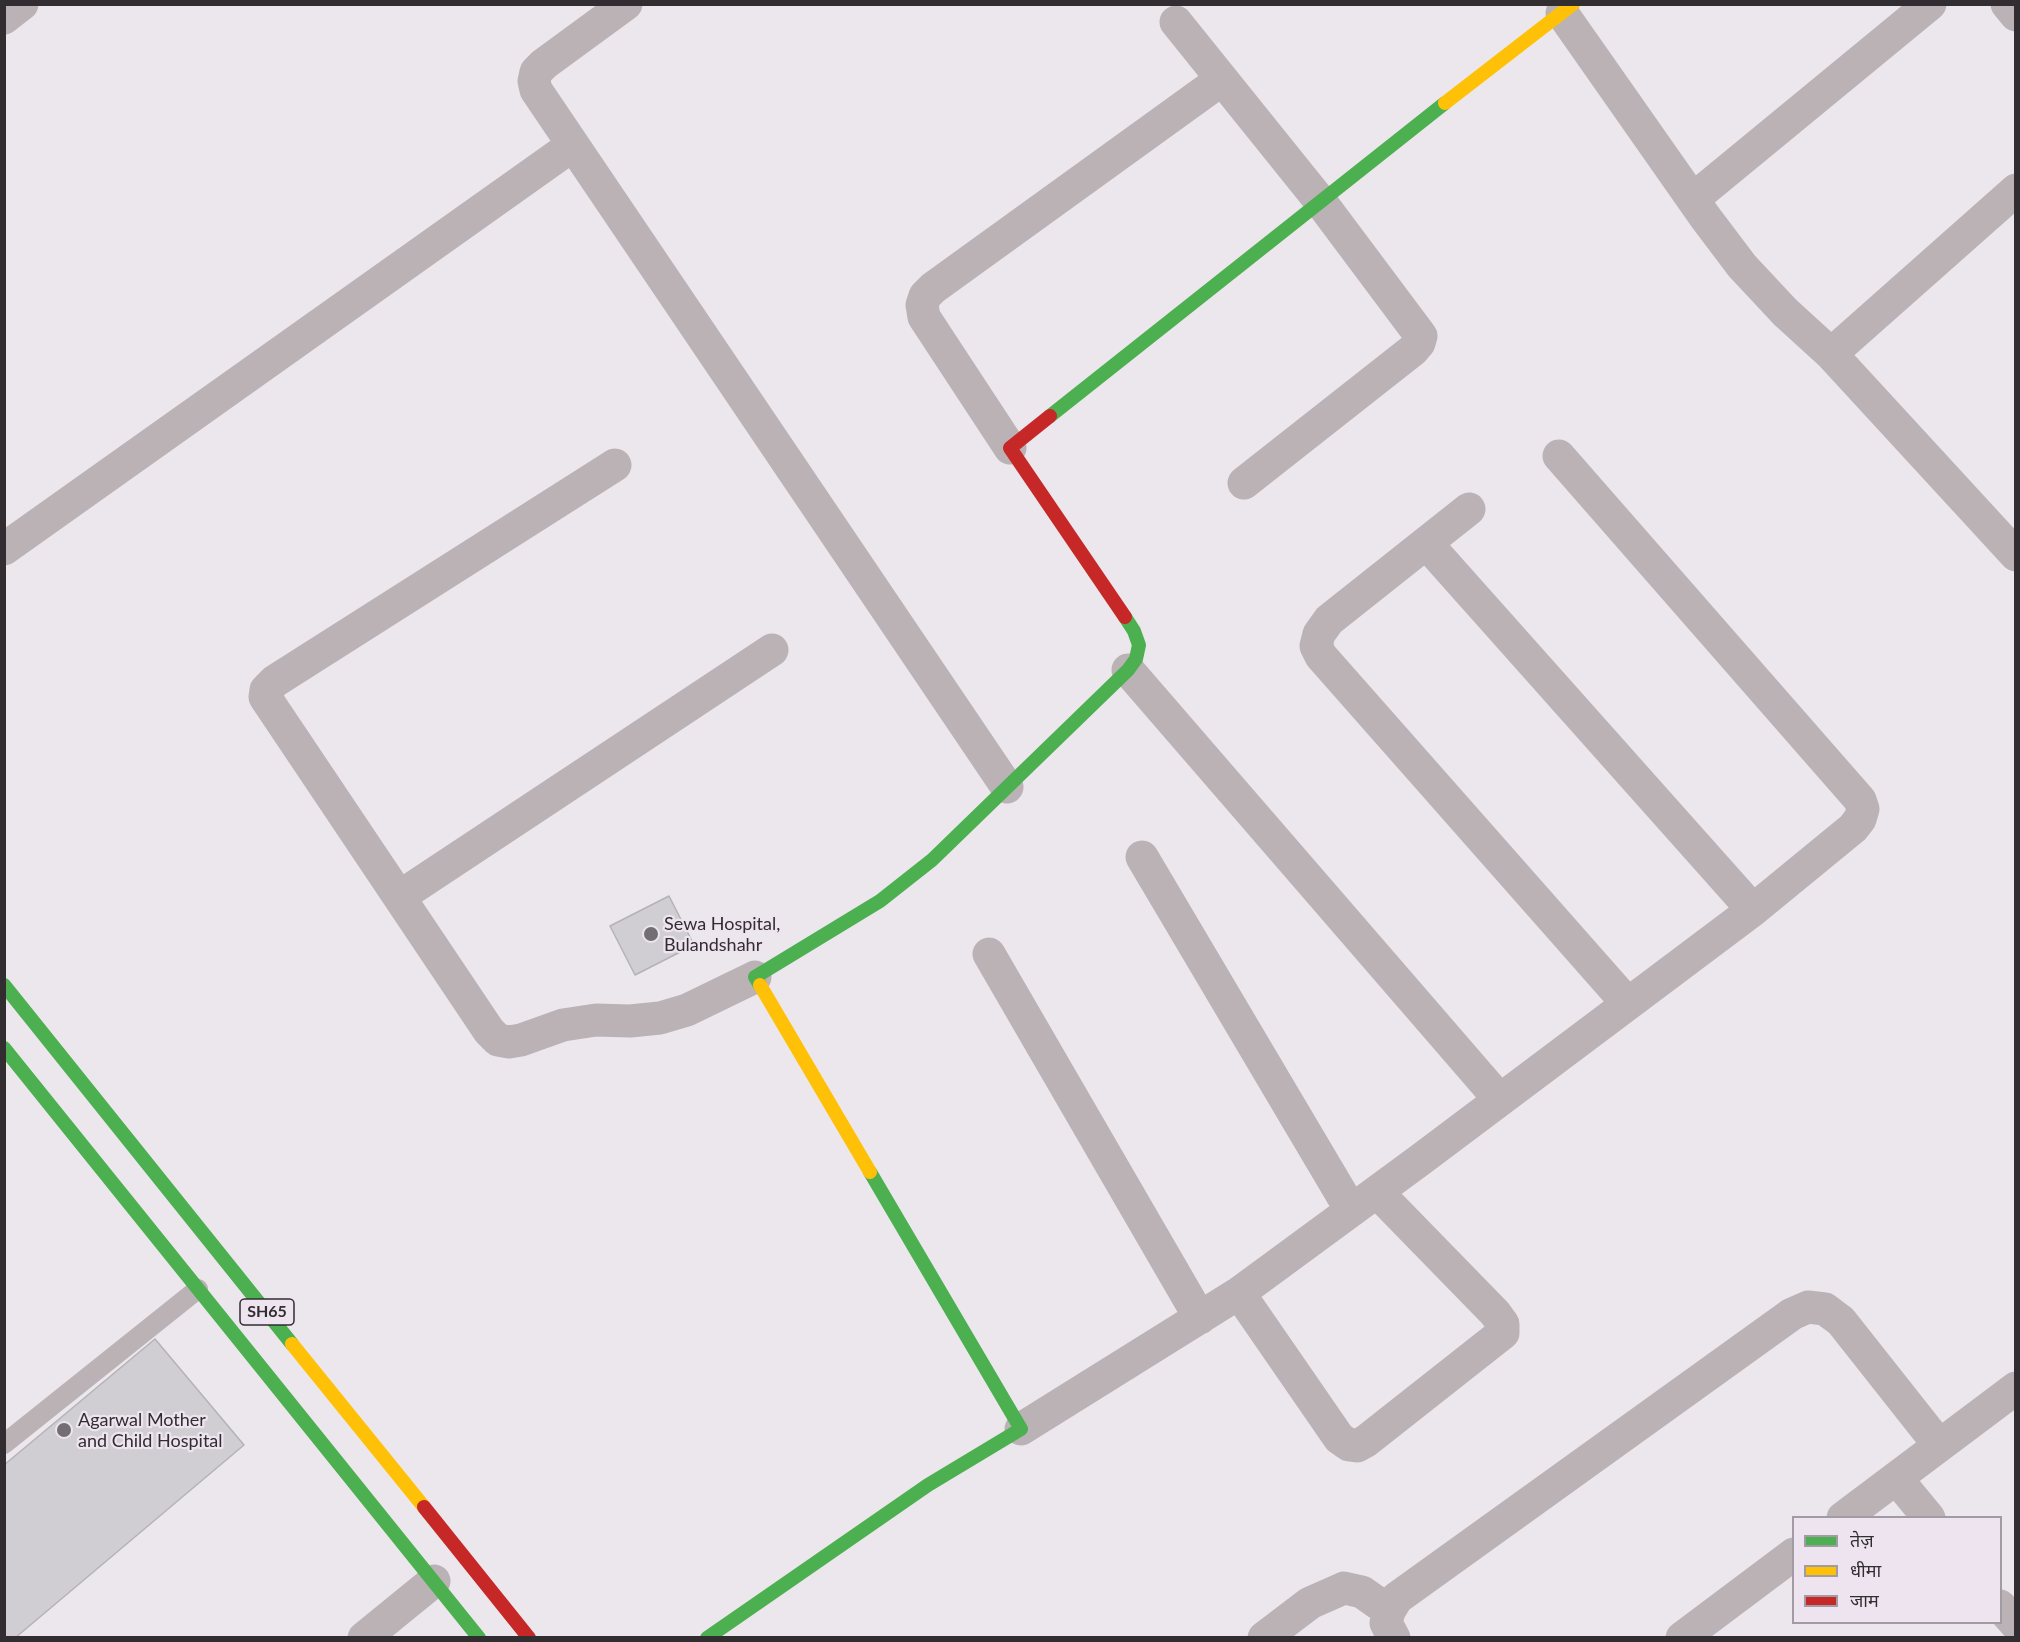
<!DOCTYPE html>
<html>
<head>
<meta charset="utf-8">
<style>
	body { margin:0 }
	#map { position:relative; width:2020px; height:1642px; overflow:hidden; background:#ece7ec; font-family:Lato,"Noto Sans Devanagari",sans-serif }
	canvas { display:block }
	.frame { position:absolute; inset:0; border:6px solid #312d31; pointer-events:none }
	.legend { position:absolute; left:1792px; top:1516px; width:210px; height:108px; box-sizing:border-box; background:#eee4ef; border:2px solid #a29ba3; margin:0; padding:8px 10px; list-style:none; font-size:18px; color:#312d31 }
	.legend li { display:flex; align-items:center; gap:12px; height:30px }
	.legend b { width:30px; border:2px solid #a29ba3 }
</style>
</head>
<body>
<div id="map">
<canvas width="2020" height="1642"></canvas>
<div class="frame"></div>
<ul class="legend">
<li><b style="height:8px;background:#4caf50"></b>तेज़</li>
<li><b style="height:8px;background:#ffc107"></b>धीमा</li>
<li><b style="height:8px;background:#c62828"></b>जाम</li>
</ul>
</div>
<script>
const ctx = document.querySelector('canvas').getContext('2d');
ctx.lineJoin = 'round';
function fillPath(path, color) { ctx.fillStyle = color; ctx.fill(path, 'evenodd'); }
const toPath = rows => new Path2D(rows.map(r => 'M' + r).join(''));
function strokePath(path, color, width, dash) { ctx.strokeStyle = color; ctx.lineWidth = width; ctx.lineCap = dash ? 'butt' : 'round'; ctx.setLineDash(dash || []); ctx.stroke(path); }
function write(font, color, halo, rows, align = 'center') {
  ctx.font = font + ' Lato,sans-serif'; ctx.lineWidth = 4.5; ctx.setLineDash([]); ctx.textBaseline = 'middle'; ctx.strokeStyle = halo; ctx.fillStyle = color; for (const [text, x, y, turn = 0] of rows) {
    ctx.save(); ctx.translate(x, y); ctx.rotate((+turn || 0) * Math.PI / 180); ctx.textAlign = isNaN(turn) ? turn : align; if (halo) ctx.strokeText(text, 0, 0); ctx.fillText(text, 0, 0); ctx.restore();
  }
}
const building = toPath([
	[669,896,694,945,635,975,610,926,669,896],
	[155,1339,244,1445,15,1638,4,1638,4,1465,155,1339]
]);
fillPath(building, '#d1ced3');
strokePath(building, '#b5b2b6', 1.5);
strokePath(toPath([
	[4,1444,198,1289]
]), '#bbb2b6', 20);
strokePath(toPath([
	[626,4,544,64,536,72,534,81,536,90,1007,787],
	[2007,4,2016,15],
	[1562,13,1705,217,1742,266,1785,312,1831,354],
	[4,18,22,4],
	[1176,22,1320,201,1421,336,1419,343,1413,350,1244,483],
	[2016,190,1831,354,2016,555],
	[1693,199,1930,4],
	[1010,448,924,317,922,305,925,296,933,288,1221,80],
	[615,465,275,681,266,690,265,697,489,1031,498,1040,509,1042,521,1040,563,1025,596,1020,630,1021,660,1018,687,1010,755,977],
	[1469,509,1329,620,1319,634,1316,646,1321,656,1628,1004],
	[1427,544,1753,910],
	[4,549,573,145],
	[1128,670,1500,1100],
	[1142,857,1351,1210],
	[399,897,772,650],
	[989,954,1200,1318],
	[1239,1293,1339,1438,1349,1445,1357,1446,1366,1441,1503,1333,1503,1324,1495,1313,1377,1192],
	[1021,1429,1239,1293,1420,1160,1753,910,1853,828,1860,819,1863,809,1860,800,1559,456],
	[1896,1478,1929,1518],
	[1843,1518,2016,1388],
	[2000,1606,2016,1624],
	[364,1638,434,1581],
	[1264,1638,1310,1603,1344,1588,1362,1592,1389,1611],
	[1394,1638,1386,1623,1389,1611,1397,1598,1792,1314,1808,1307,1825,1309,1841,1321,1939,1445],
	[1682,1638,1794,1554]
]), '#bbb2b6', 33);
strokePath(toPath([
	[1050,416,1445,103],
	[4,985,292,1344],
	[760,985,755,977,880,901,932,860,1128,670,1136,659,1139,645,1134,631,1125,617],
	[4,1048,479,1638],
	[707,1638,928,1485,1021,1429,870,1172]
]), '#4caf50', 14);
strokePath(toPath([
	[1445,103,1573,4],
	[760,985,870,1172],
	[292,1344,424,1507]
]), '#ffc107', 14);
strokePath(toPath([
	[1050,416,1010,448,1125,617],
	[424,1507,529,1638]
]), '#c62828', 14);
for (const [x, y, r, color] of [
	[651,934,8,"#726e72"],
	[64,1430,8,"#726e72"]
]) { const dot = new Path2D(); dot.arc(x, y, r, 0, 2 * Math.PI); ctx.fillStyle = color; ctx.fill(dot); strokePath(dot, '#eee4ef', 2); }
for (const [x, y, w] of [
	[267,1312,54]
]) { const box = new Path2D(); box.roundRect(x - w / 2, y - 13, w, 26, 4.5); ctx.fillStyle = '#eee4ef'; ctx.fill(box); strokePath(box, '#312d31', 1.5); }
write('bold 16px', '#312d31', null, [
	["SH65",267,1312]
]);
write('18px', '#312d31', '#eee4ef', [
	["Sewa Hospital,",664,924],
	["Bulandshahr",664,945],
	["Agarwal Mother",78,1420],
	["and Child Hospital",78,1441]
], 'left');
</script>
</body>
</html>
